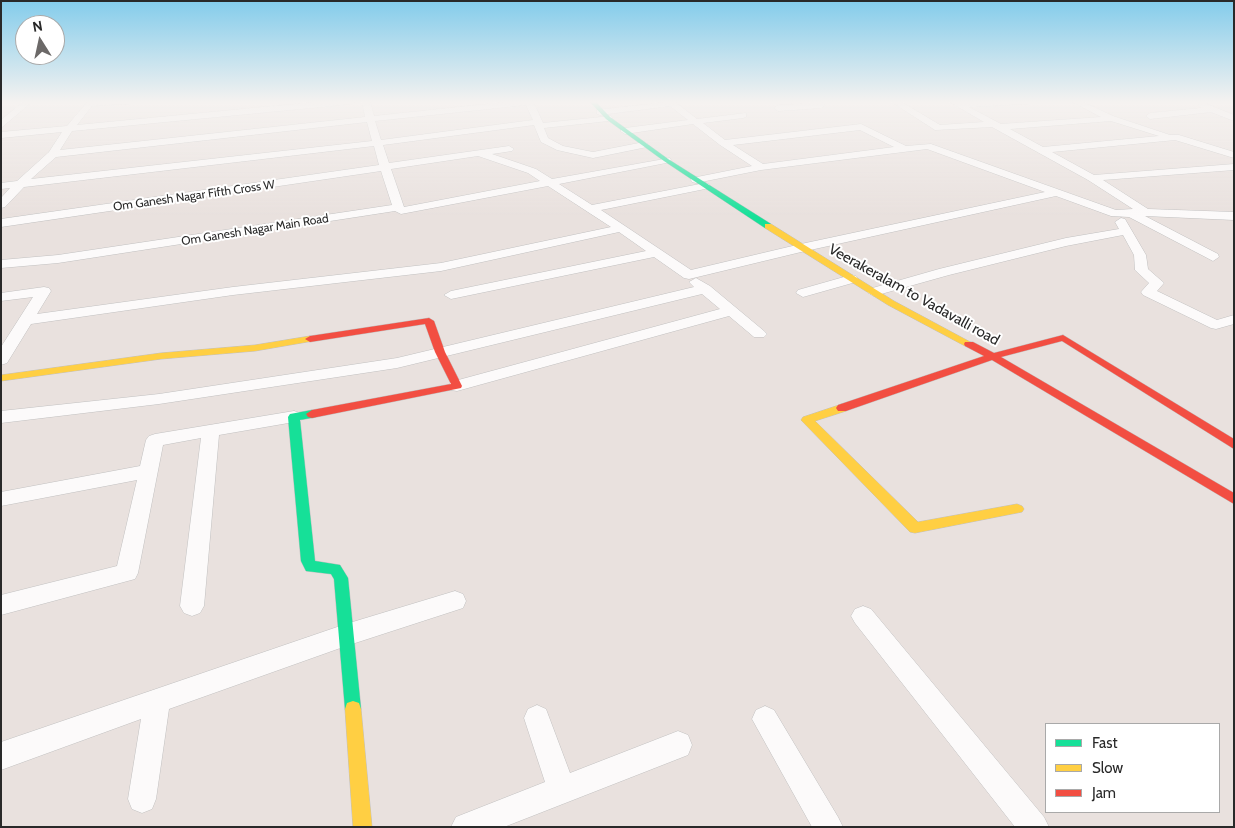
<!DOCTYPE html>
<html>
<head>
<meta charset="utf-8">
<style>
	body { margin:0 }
	#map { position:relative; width:1235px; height:828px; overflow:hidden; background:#e9e1de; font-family:Cabin,sans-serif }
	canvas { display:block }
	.frame { position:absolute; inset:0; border:2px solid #292929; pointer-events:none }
	.legend { position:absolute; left:1045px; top:723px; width:175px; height:90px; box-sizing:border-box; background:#fff; border:1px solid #a9a9a9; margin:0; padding:6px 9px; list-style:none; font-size:15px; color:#292929 }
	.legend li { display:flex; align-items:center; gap:10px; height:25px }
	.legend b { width:25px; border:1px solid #a9a9a9 }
	.north { position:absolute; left:15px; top:15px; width:50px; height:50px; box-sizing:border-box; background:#fff; border:1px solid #a9a9a9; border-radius:50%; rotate:350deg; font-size:14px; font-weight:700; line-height:20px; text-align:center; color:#292929 }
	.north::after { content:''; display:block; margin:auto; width:18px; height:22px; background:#6c6968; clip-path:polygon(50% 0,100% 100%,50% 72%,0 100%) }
</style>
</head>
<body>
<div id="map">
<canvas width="1235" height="828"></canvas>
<div class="frame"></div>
<ul class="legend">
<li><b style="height:6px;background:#16e098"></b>Fast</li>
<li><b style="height:6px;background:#ffcf43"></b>Slow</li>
<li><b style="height:6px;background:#f24e42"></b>Jam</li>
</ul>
<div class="north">N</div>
</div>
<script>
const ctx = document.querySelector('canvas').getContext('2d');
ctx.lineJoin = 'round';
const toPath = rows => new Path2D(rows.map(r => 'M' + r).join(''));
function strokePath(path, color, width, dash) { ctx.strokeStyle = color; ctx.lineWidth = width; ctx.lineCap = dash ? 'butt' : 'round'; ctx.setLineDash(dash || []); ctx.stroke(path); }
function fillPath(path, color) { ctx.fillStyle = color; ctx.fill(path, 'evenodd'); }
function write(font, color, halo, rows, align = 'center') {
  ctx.font = font + ' Cabin,sans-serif'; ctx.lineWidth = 4; ctx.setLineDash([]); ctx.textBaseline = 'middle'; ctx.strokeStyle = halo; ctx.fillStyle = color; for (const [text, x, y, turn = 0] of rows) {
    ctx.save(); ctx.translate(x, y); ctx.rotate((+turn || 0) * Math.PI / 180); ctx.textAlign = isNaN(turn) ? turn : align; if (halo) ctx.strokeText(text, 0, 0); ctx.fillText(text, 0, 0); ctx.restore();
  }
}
const street = toPath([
	[24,101,33,101,1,128,1,120,24,101],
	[88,101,133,101,129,104,92,106,77,125,326,101,356,101,352,104,72,131,60,150,365,117,362,101,370,101,374,116,515,101,533,101,543,123,611,116,612,118,608,121,544,128,548,138,563,146,593,152,644,142,649,145,647,147,593,158,557,150,541,142,534,125,383,145,389,163,509,146,514,149,512,151,492,154,536,169,552,179,670,158,671,160,666,163,559,184,592,205,705,183,709,184,710,186,705,189,601,210,691,270,801,244,1045,192,927,149,761,170,696,183,692,182,691,180,692,178,752,166,720,145,693,124,625,134,620,131,625,128,688,120,670,106,600,115,597,114,597,110,674,101,697,119,746,113,746,117,743,118,703,123,725,140,861,124,906,146,931,144,1116,210,1133,209,1088,180,992,127,935,130,890,101,900,101,940,125,984,122,948,101,1033,101,1029,104,969,107,1001,124,1101,117,1070,101,1081,101,1113,116,1170,135,1179,135,1234,152,1234,158,1175,140,1052,152,1094,175,1234,164,1234,170,1103,180,1148,209,1234,212,1234,220,1145,216,1218,254,1219,257,1213,261,1129,217,1111,216,1056,196,801,252,689,279,684,278,654,257,451,299,444,295,451,291,646,251,619,232,441,271,233,295,31,324,7,363,1,365,1,347,33,297,1,301,1,293,44,287,49,288,51,291,37,314,233,287,441,263,611,227,548,186,401,214,395,211,58,263,1,268,1,260,58,255,392,205,381,171,1,227,1,219,379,165,374,146,24,187,5,207,1,208,1,198,10,188,1,189,1,183,17,181,49,152,62,132,1,138,1,132,67,126,88,101],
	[526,105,533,120,381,140,375,121,526,105],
	[1111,121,1159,136,1043,147,1010,129,1111,121],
	[367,122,372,141,31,179,56,157,367,122],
	[860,130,894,147,763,164,733,145,860,130],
	[478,156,528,173,540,181,404,207,391,169,478,156],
	[811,101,821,101,825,105,821,108,778,111,774,108,778,105,812,103,811,101],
	[1202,102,1234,115,1234,121,1211,112,1150,119,1146,116,1150,113,1201,108,1198,105,1202,102],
	[1121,218,1125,219,1146,255,1148,269,1164,283,1157,291,1217,320,1234,315,1234,324,1216,329,1211,328,1143,295,1141,292,1149,283,1135,270,1134,255,1123,235,1066,246,949,275,874,296,867,292,869,289,939,269,1066,238,1119,229,1115,222,1121,218],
	[851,275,856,276,858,279,856,282,803,297,796,293,798,290,851,275],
	[696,278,710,286,764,331,767,334,764,337,754,337,729,316,457,391,451,390,449,386,451,382,720,309,702,294,397,368,159,404,1,423,1,411,159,394,397,358,694,287,689,282,696,278],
	[294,411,300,413,303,417,300,421,219,435,204,606,200,613,192,616,184,613,180,606,201,438,163,445,138,573,135,579,1,615,1,595,117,566,137,480,1,506,1,492,140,466,146,440,149,436,155,434,294,411],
	[455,591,463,594,466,601,463,608,346,646,169,709,156,799,152,809,142,813,132,809,128,799,141,719,1,770,1,742,346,624,455,591],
	[863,606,871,609,1044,817,1049,827,1015,827,855,623,851,616,855,609,863,606],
	[537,705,546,709,570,773,678,731,688,735,692,745,688,755,504,827,451,827,456,817,545,782,524,718,528,709,537,705],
	[765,706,774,710,838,817,843,827,812,827,752,719,756,710,765,706]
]);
const fast = toPath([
	[589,101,595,101,610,117,668,159,771,224,771,228,765,228,664,161,606,119,589,101],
	[312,410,318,414,316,417,300,420,315,561,340,565,348,578,361,709,359,715,353,717,347,715,345,709,334,579,331,574,306,571,301,561,288,417,290,414,312,410]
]);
const slow = toPath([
	[765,224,771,224,894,301,974,344,973,346,965,346,888,305,765,228,765,224],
	[310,336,315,339,313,341,255,351,161,359,1,381,1,375,161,353,255,345,310,336],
	[842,404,848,408,846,411,815,421,918,522,1017,504,1022,506,1024,509,1022,512,915,533,910,532,801,420,803,417,842,404],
	[353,701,359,703,361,709,372,827,353,827,345,709,347,703,353,701]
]);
const jam = toPath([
	[429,318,434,321,445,352,462,386,461,388,312,418,308,417,306,414,312,410,451,384,435,352,425,324,310,342,305,339,310,336,429,318],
	[1063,335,1234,439,1234,449,1062,341,1001,357,1234,493,1234,504,992,360,846,411,838,411,836,408,838,405,984,356,965,346,964,344,965,342,973,342,994,353,1063,335]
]);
strokePath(street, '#c1c0c0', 1);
strokePath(fast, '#c1c0c0', 1);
strokePath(slow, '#c1c0c0', 1);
strokePath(jam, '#c1c0c0', 1);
fillPath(street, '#fcfafa');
fillPath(fast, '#16e098');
fillPath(slow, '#ffcf43');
fillPath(jam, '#f24e42');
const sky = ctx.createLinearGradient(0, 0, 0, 217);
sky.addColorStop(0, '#83cceb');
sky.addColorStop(0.47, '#f5f2f0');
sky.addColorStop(1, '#f5f2f000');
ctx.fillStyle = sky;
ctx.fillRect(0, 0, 1235, 217);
write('12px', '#292929', '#fff', [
	["Om Ganesh Nagar Fifth Cross W",194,196,-8],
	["Om Ganesh Nagar Main Road",255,230,-9]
]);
write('15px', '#292929', '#fff', [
	["Veerakeralam to Vadavalli road",914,295,29]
]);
</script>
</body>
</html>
